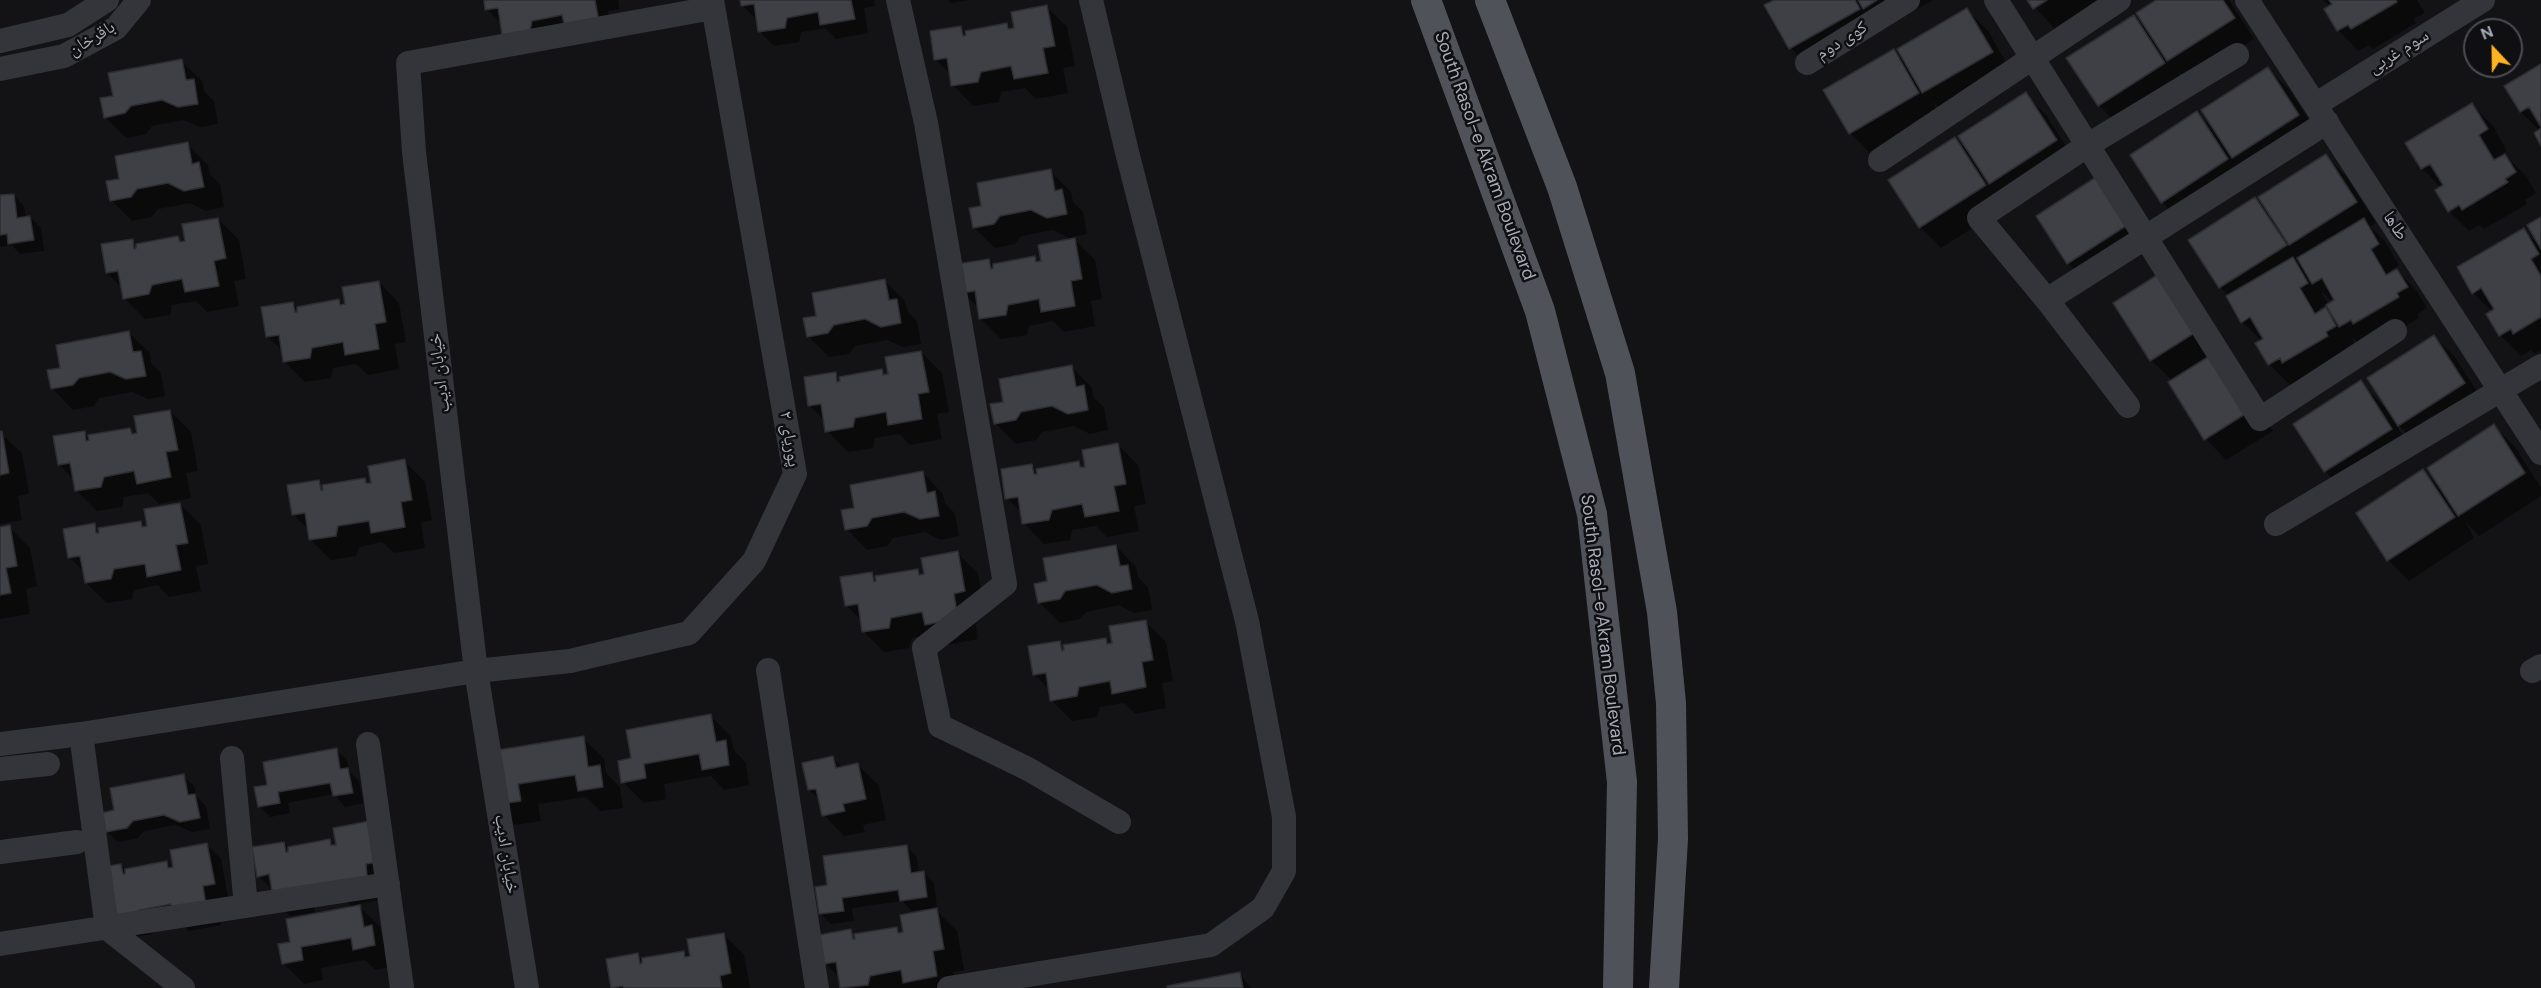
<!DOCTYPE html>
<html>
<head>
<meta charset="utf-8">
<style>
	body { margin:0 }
	#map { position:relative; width:2541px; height:988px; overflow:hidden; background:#131316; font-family:"DM Sans",sans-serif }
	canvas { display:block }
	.north { position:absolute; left:2463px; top:18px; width:60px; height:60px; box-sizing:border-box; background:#0f0f11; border:2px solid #4b4d53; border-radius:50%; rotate:338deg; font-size:16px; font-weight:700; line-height:24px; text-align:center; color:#a4aab7 }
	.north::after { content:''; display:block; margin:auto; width:21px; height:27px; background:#ffb322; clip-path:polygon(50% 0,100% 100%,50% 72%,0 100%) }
</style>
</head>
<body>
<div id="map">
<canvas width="2541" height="988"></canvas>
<div class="north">N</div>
</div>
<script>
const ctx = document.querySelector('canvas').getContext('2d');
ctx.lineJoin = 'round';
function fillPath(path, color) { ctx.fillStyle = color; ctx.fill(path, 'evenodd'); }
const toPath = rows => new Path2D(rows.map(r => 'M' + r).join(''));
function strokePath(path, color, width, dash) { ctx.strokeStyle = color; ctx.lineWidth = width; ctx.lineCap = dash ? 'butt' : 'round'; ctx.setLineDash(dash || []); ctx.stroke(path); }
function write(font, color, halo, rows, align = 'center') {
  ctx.font = font + ' "DM Sans","Noto Naskh Arabic",sans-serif'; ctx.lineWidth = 5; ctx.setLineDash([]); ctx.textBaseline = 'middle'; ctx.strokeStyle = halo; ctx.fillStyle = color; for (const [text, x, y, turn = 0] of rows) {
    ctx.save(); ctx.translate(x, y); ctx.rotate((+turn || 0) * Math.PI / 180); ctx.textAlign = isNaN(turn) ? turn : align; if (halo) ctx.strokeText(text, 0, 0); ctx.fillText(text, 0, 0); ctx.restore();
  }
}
fillPath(toPath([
	[485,0,618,0,619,9,608,11,612,36,546,35,501,23,487,9],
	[742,0,874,0,875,6,864,8,868,33,836,39,825,28,801,32,799,42,774,46,759,31,758,21,743,6],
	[948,0,969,0,951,3],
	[1777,0,1933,0,1811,69,1791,48,1766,6],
	[2029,0,2099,0,2055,29],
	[2159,0,2229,0,2254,39,2189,81,2177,70,2185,84,2119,126,2099,105,2134,16,2145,28],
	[2323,0,2417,0,2425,13,2414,19,2416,23,2373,49,2369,45,2358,51,2338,30,2330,7],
	[1047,7,1067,27,1075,66,1063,68,1068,93,1036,99,1025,88,1001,92,999,102,973,106,953,85,951,75,936,60,961,27,965,32,1007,25,1012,30],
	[1967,10,1988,31,2012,73,1944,113,1932,101,1939,114,1870,153,1850,133,1894,51,1905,63],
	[181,61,202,81,204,91,214,101,218,124,200,127,184,120,152,126,146,134,126,138,105,117,114,97],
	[2541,66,2541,143,2540,131,2521,112],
	[2268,69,2289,89,2319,136,2254,178,2238,163,2248,180,2182,222,2162,202,2197,113,2212,128],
	[2025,94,2046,115,2076,162,1941,248,1920,227,1955,139,1968,151],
	[2472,105,2493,126,2507,151,2503,153,2526,176,2536,193,2525,200,2527,204,2484,229,2479,225,2469,231,2449,211,2441,188,2422,168],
	[187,144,208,165,210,175,220,184,224,207,206,211,190,203,158,209,152,217,132,221,111,200,121,180],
	[2325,155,2346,176,2376,223,2370,227,2384,240,2399,265,2391,270,2392,273,2397,270,2417,291,2427,308,2417,314,2419,318,2375,344,2361,346,2351,336,2356,347,2290,385,2269,364,2257,344,2262,341,2242,322,2229,296,2220,287,2190,240,2255,198,2266,209],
	[2321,291,2333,302,2335,319,2325,309,2321,312,2319,309,2328,304],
	[1050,171,1071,192,1073,202,1083,212,1087,234,1072,237,1095,260,1102,299,1091,301,1095,326,1064,332,1053,321,1029,326,1027,335,1001,339,980,318,979,308,963,293,989,260,993,265,1035,258,1040,263,1073,240,1053,230,1021,236,1015,244,995,248,974,227,983,207],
	[2103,174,2154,241,2089,284,2068,263],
	[13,195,24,206,26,218,30,217,41,228,44,251,20,254,12,245,0,247,0,197],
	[218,219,239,240,246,279,234,281,239,306,207,312,196,301,172,305,170,315,145,319,124,298,122,288,107,273,132,240,137,245,178,238,183,243],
	[2541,219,2541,350,2535,354,2531,350,2521,356,2500,335,2493,312,2473,293,2524,230,2539,245],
	[2162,274,2237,374,2273,431,2226,460,2206,439,2170,383,2173,381,2151,360],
	[884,280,905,301,907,311,917,321,921,344,903,347,887,340,855,346,849,354,829,357,808,336],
	[379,282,399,303,406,342,395,344,399,369,368,375,356,364,333,368,331,378,305,382,284,361,283,351,267,336,293,303,298,308,339,301,344,306],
	[129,333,150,353,151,363,161,373,165,396,148,399,132,392,99,398,94,406,73,410,53,389,49,371,62,369],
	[2434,336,2455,357,2485,404,2420,446,2394,421,2411,450,2346,492,2325,471,2295,425,2360,382,2386,408],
	[921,352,942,373,949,412,937,414,942,439,910,445,899,434,875,438,873,448,848,452,827,431,825,421,810,406,806,378,835,373,840,378,881,371,886,376],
	[1072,367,1092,388,1094,398,1104,407,1108,430,1090,434,1074,426,1042,432,1036,440,1016,444,995,423,1005,403],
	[170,411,191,432,198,471,186,473,191,498,159,504,148,493,124,497,122,507,97,511,76,490,74,480,59,464,84,432,89,437,130,429,135,435],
	[2494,426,2515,447,2541,488,2541,496,2479,536,2465,521,2474,538,2409,581,2388,560,2423,471,2438,486],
	[0,433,22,453,29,493,18,496,22,520,0,524],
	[1118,445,1138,465,1146,504,1134,506,1139,531,1107,537,1096,526,1072,530,1070,540,1044,544,1024,523,1022,513,1007,498,1032,465,1037,470,1078,463,1084,468],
	[404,461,425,482,432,520,421,523,425,548,394,553,382,542,359,547,356,556,331,560,310,539,309,530,293,514,319,482,323,486,364,479,370,484],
	[923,473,943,494,945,503,955,514,959,536,941,540,925,532,893,538,887,546,867,550,847,529,856,509],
	[180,504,201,525,208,564,196,566,201,591,169,597,158,585,134,590,132,599,107,603,86,583,84,572,69,557,94,525,99,530,140,522,145,528],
	[9,527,30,548,37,586,26,589,30,614,0,619,0,529],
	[1116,546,1136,567,1138,577,1148,587,1152,610,1134,613,1119,605,1086,612,1080,619,1060,623,1039,602,1049,582],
	[957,553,978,573,985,612,974,614,978,639,947,645,935,634,912,638,909,648,884,652,863,631,862,621,846,605,872,573,876,578,917,571,923,576],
	[1145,621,1166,642,1173,681,1162,683,1166,708,1135,714,1124,703,1100,707,1097,717,1072,721,1051,700,1050,690,1034,674,1060,642,1064,647,1106,640,1111,645,1114,644],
	[711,716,731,737,734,750,746,763,749,785,724,790,711,776,664,784,666,799,644,803,623,782,633,759],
	[583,738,604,759,606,773,620,787,623,808,600,811,586,797,538,804,541,821,515,825,494,804,490,781],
	[336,750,347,760,349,771,359,781,363,803,345,807,334,794,288,803,290,813,270,817,259,806,269,786],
	[833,758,843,768,858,765,879,786,886,820,863,825,865,832,844,836,824,815,821,801,809,790],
	[183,776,194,786,196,796,206,806,210,829,192,832,176,825,144,831,138,838,118,842,107,832],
	[369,822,382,900,357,904,380,927,382,938,392,948,395,966,375,970,365,960,321,968,323,980,304,984,283,963,292,943,353,908,342,897,314,902,315,912,290,916,275,901,273,890,258,876,284,843,289,848,330,841,335,846],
	[207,845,221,859,228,898,216,900,221,925,189,931,178,920,155,924,152,934,127,938,121,866,126,870,167,863,172,868],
	[906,846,917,857,919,873,923,872,934,883,937,907,934,908,957,931,964,970,953,972,956,988,842,988,840,978,825,963,850,931,855,936,896,928,901,934,926,912,926,909,912,911,902,901,852,908,854,921,831,924,820,913,829,886],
	[723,934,744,955,750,988,612,988,637,955,642,960,684,952,689,958],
	[1240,974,1251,988,1169,988]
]), '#0007');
const building = toPath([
	[484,0,595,0,599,22,565,28,562,15,532,21,530,31,502,35,498,8,485,10,484,0],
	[740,0,851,0,855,19,820,25,818,12,787,18,785,28,758,32,754,4,741,6,740,0],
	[1774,0,1855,0,1860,9,1789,49,1764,5,1774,0],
	[1858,0,1877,0,1863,9,1858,0],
	[2027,0,2047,0,2033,9,2027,0],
	[2156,0,2223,0,2235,18,2167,61,2136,13,2156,0],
	[2329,0,2396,0,2397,2,2351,29,2348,25,2337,31,2324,9,2332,4,2329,0],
	[1047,5,1055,46,1043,48,1048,73,1014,79,1011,66,981,72,978,82,951,86,947,58,934,60,930,31,961,26,963,36,966,35,965,31,1007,23,1008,29,1014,28,1011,12,1047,5],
	[1967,8,1993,52,1922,93,1897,49,1967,8],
	[2134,15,2165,63,2098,106,2066,58,2134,15],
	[1894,49,1919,93,1849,134,1823,90,1894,49],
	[182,59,186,80,194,79,198,104,178,107,162,100,131,106,125,113,104,118,100,98,113,96,108,73,182,59],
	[2541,64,2541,127,2529,107,2520,112,2504,86,2541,64],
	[2268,67,2299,115,2232,158,2201,110,2268,67],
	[2026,92,2057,140,1989,184,1958,136,2026,92],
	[2472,103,2488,129,2479,135,2494,160,2505,154,2516,172,2505,179,2508,182,2462,210,2459,205,2448,212,2435,190,2443,185,2430,164,2421,169,2405,143,2472,103],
	[2197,111,2228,159,2161,203,2130,155,2197,111],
	[2541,128,2541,146,2534,133,2541,128],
	[1955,137,1986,185,1919,228,1888,180,1955,137],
	[188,142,192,164,199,162,204,187,184,191,168,183,137,189,131,197,110,201,106,181,119,179,115,156,188,142],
	[2326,154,2357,202,2289,245,2258,197,2326,154],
	[1051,169,1055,191,1062,189,1067,214,1047,218,1031,210,1000,216,994,224,973,228,969,208,981,206,977,183,1051,169],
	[2104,172,2135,220,2067,264,2036,216,2104,172],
	[14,194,17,218,30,216,34,240,8,244,7,234,0,235,0,195,14,194],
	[2255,197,2287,245,2219,288,2188,240,2255,197],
	[2541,217,2541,249,2527,225,2541,217],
	[218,218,226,258,214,261,219,286,185,292,182,279,152,285,149,294,123,299,118,271,106,273,101,244,133,239,134,249,136,248,136,244,178,236,180,242,185,241,182,224,218,218],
	[2364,218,2379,244,2371,249,2386,275,2397,269,2408,287,2397,293,2399,297,2353,324,2351,320,2339,327,2326,305,2334,300,2322,278,2312,284,2297,258,2364,218],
	[2524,228,2539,254,2531,259,2541,276,2541,317,2513,334,2511,329,2499,336,2486,314,2494,309,2481,288,2472,294,2457,267,2524,228],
	[1075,238,1082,279,1071,281,1075,306,1041,312,1039,299,1008,305,1006,315,979,319,975,291,962,293,957,264,989,259,991,269,993,268,993,264,1035,256,1036,262,1041,261,1038,245,1075,238],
	[2293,257,2308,283,2300,288,2315,314,2326,307,2336,326,2326,332,2328,336,2282,363,2280,358,2268,365,2255,343,2263,339,2250,317,2241,323,2226,296,2293,257],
	[2162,272,2199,330,2150,361,2113,303,2162,272],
	[885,279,889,300,897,299,901,323,881,327,865,319,834,325,828,333,807,337,803,318,816,316,812,293,885,279],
	[379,281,386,322,375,324,379,349,345,355,343,342,312,348,310,358,283,362,279,335,266,337,261,307,293,302,295,312,297,312,297,307,339,299,340,305,345,304,342,287,379,281],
	[129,331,133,352,141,351,146,376,126,379,110,372,79,378,73,385,51,389,47,370,60,368,56,345,129,331],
	[2434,335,2465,383,2398,426,2367,378,2434,335],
	[921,351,929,392,918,394,922,419,888,425,886,412,855,418,853,427,825,432,821,404,808,406,804,377,836,372,837,382,840,381,839,377,882,369,883,375,888,374,885,357,921,351],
	[2216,352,2253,409,2204,440,2168,382,2216,352],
	[1072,365,1076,387,1084,385,1088,410,1068,414,1052,406,1021,412,1016,420,994,424,990,404,1003,402,999,379,1072,365],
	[2361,380,2392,429,2324,472,2293,424,2361,380],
	[170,410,178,450,166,452,171,477,137,484,134,471,104,477,101,487,75,491,70,463,58,465,53,436,85,431,86,441,89,440,88,435,130,428,132,434,137,433,134,416,170,410],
	[2494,424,2525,473,2458,516,2427,468,2494,424],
	[0,431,2,431,9,473,0,475,0,431],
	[1118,443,1126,484,1114,486,1119,511,1085,517,1082,504,1052,510,1049,520,1022,524,1018,497,1005,499,1001,469,1032,464,1034,474,1037,474,1036,469,1079,461,1080,467,1085,467,1082,450,1118,443],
	[405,459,412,500,401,502,405,527,371,533,369,521,338,526,336,536,309,540,305,513,292,515,287,485,319,480,321,490,323,490,322,485,365,478,366,483,371,483,368,466,405,459],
	[2423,469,2455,517,2387,561,2356,513,2423,469],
	[923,471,927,493,935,491,939,516,920,519,904,512,872,518,867,526,845,530,841,510,854,508,850,485,923,471],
	[180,503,188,543,176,545,181,570,147,577,145,564,114,569,111,579,85,583,80,556,68,558,63,529,95,523,96,533,99,533,98,528,141,521,142,527,147,526,144,509,180,503],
	[10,525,17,566,6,568,11,593,0,595,0,527,10,525],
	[1116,545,1120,566,1128,565,1132,589,1112,593,1097,585,1065,591,1060,599,1038,603,1034,584,1047,581,1043,558,1116,545],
	[958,551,965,591,954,594,958,618,925,625,922,612,891,618,889,628,862,632,858,604,845,606,840,577,872,572,874,582,876,581,875,576,918,569,919,575,924,574,921,558,958,551],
	[1146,620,1153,660,1142,662,1146,687,1112,694,1110,681,1079,687,1077,696,1050,701,1046,673,1033,675,1028,646,1060,641,1062,651,1064,650,1063,645,1106,638,1107,644,1112,643,1109,626,1146,620],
	[711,714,716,742,726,740,729,765,702,770,699,754,644,764,646,778,621,783,618,761,631,758,626,730,711,714],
	[584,736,588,767,600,765,603,787,578,791,575,775,518,784,521,801,493,805,498,750,584,736],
	[337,748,340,769,348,768,353,793,333,796,330,783,278,792,280,803,258,807,254,787,267,785,263,762,337,748],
	[833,756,836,768,858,763,866,799,843,804,845,811,822,816,816,789,808,790,802,763,833,756],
	[184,774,188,795,195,794,200,818,180,822,164,815,133,821,127,828,106,832,102,813,114,810,110,788,184,774],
	[370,821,377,862,366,864,368,886,274,902,269,874,257,877,252,847,284,842,286,852,288,852,288,847,330,839,331,845,336,845,333,828,370,821],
	[207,843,215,884,203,886,207,911,173,917,171,904,140,910,111,924,90,869,121,864,123,874,125,874,125,869,167,861,168,868,173,867,170,850,207,843],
	[907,845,911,873,924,871,927,897,900,901,898,890,842,898,844,911,819,914,815,887,827,885,823,856,907,845],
	[360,905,364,927,372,925,375,945,353,950,351,938,301,947,303,960,282,964,278,944,290,942,286,919,360,905],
	[937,908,944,949,933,951,937,976,903,983,901,970,870,976,868,985,840,988,836,962,824,964,819,935,851,929,853,939,855,939,854,934,897,927,898,933,903,932,900,915,937,908],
	[724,933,731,973,720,976,722,988,624,988,623,986,611,988,606,959,638,953,640,964,642,963,642,958,684,951,685,957,690,956,687,939,724,933],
	[1240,972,1243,988,1167,988,1167,986,1240,972]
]);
fillPath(building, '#3f4046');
strokePath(building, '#2d2d32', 1.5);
strokePath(toPath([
	[898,0,926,123,1005,584,924,648,940,726,1028,769,1119,822],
	[1996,0,2260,419,2395,331],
	[2247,0,2541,453],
	[0,41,68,25,107,0],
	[1807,63,1908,0],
	[0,69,64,56,116,28,139,0],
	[2315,105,2483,0],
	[1880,160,2119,0],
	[2047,300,2327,122],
	[2128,406,2047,300,1979,218,2088,145,2237,55],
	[2276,524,2541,366],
	[768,670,817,988],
	[2532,671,2541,666],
	[81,734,107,928,183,988],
	[0,744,81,734,476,671,570,661,689,633,754,561,795,474,712,0],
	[368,744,402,988],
	[232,758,246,906],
	[0,769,48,764],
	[0,852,77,842],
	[0,944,388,884],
	[527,988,476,671,414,152,408,63,713,8],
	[949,988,1211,945,1263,908,1284,871,1284,817,1247,621,1127,152,1091,0]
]), '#34353b', 24);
strokePath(toPath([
	[1426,0,1540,311,1592,514,1622,782,1618,988],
	[1490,0,1562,187,1620,373,1662,612,1671,703,1673,839,1664,988]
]), '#50525a', 30);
write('18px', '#a4aab7', '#0f0f11', [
	["باقرخان",92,39,-31],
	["کوی دوم",1842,41,-32],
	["سوم غربی",2399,52,-32],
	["South Rasol-e Akram Boulevard",1484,156,70],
	["طاها",2395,226,57],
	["خیابان ادیب",440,373,-97],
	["پوریای ۲",789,439,81],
	["South Rasol-e Akram Boulevard",1602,625,83],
	["خیابان ادیب",506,854,81]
]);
</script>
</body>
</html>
